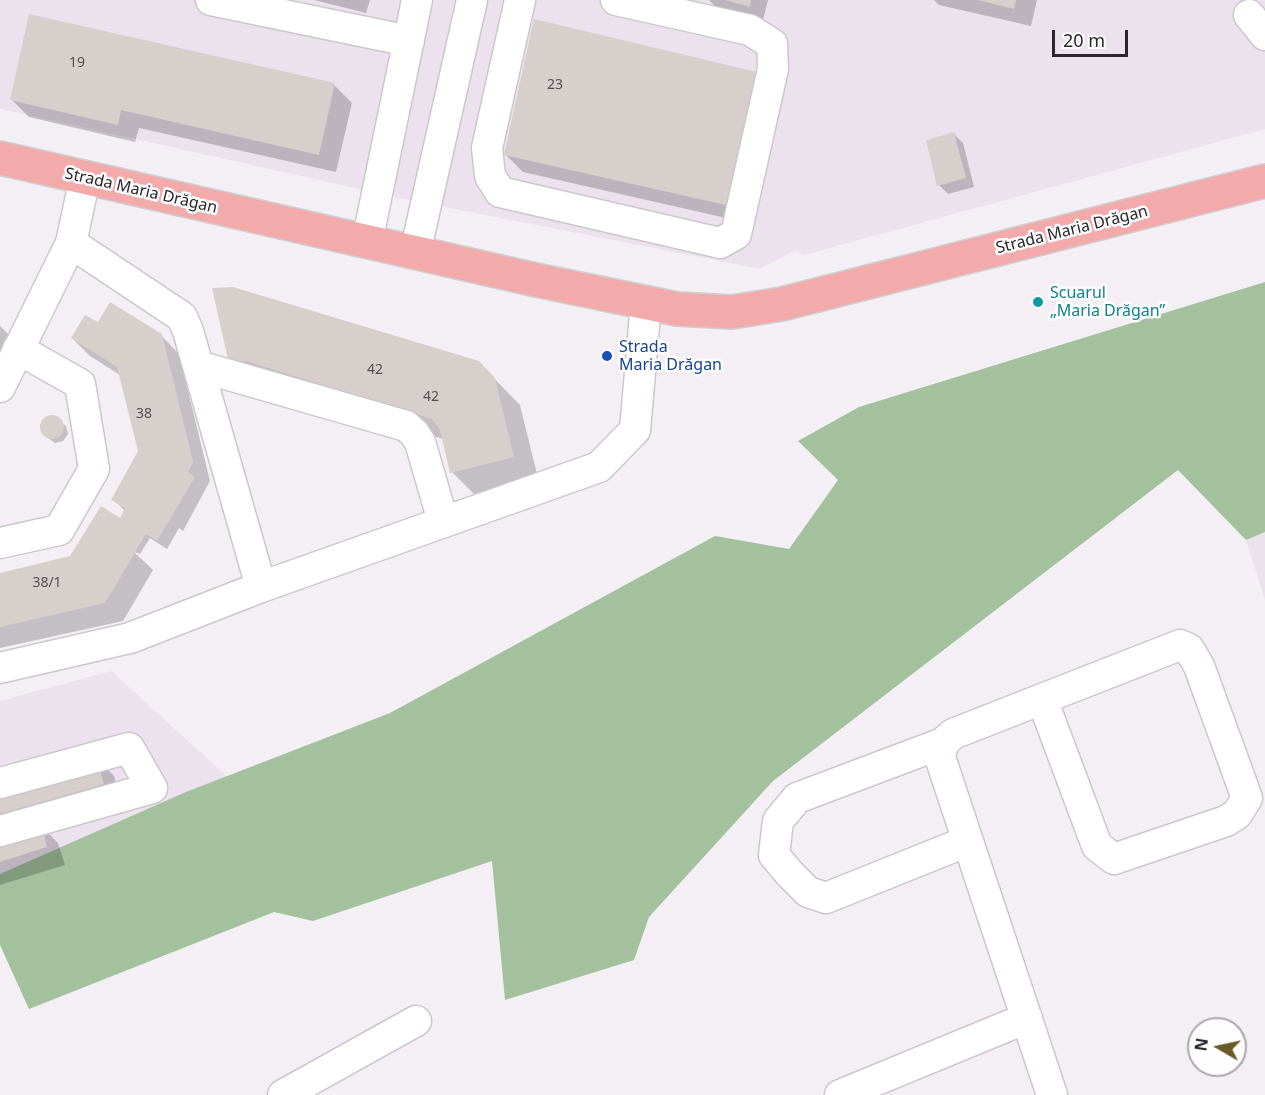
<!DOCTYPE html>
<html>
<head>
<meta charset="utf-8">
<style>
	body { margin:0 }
	#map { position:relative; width:1265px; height:1095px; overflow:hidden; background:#f4eff5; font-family:"Noto Sans",sans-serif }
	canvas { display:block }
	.north { position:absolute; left:1187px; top:1017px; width:60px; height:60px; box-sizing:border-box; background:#fffeff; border:2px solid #a9a8a9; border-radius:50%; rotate:279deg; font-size:16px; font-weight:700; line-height:24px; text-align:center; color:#292729 }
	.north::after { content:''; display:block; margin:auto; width:21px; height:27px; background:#6a5a28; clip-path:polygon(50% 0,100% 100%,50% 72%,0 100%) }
	.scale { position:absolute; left:1052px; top:30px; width:76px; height:27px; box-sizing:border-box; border:3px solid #292729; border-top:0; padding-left:8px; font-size:18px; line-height:21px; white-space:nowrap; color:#292729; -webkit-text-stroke:4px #fffeff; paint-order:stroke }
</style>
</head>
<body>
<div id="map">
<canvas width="1265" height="1095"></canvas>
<div class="north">N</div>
<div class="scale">20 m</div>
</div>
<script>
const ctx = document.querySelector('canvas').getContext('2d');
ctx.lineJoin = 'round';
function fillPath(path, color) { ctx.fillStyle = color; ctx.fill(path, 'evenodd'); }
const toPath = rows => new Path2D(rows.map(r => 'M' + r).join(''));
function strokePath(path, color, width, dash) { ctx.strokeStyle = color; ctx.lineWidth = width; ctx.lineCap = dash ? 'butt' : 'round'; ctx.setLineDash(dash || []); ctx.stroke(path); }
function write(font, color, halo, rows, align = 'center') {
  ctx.font = font + ' "Noto Sans",sans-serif'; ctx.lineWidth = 5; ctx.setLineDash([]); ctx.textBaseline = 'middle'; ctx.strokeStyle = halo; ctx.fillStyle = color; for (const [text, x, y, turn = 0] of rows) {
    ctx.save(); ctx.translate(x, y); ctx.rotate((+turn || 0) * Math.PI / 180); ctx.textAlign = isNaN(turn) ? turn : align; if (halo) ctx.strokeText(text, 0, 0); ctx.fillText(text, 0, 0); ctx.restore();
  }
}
fillPath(toPath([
	[0,0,1265,0,1265,129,804,255,794,251,760,269,404,199,0,109],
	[1265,532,1265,600,1246,540],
	[111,671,232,781,0,898,0,701]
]), '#ece2ed');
fillPath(toPath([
	[1265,282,1265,532,1246,540,1178,470,773,781,649,917,634,960,505,1000,492,861,313,921,274,912,29,1009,0,945,0,874,186,792,390,713,715,536,789,549,838,480,798,441,859,407]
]), '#a2c19c');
fillPath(toPath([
	[314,0,370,0,366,13],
	[709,0,768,0,763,20,718,9],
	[934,0,1037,0,1031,26,939,5],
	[535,21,748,223,523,172,505,154],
	[334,85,352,103,336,172,139,128,135,142,29,117,11,99],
	[954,134,963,143,974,187,948,194,939,185],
	[214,289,479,363,520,405,539,482,477,497,452,472,443,439,272,386,230,363],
	[99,324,161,335,179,354,210,481,183,531,179,528,167,549,150,538,140,554,134,552,153,570,123,621,0,648,0,575,71,557,120,520,125,511,113,499,139,451,120,375,90,356,72,338],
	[0,326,31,356,10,398,0,393],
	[54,417,66,426,68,434,63,441,55,443,43,434,41,425,46,418],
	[96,758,114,776,121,801,40,825,58,843,65,865,0,885,0,786]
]), '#0003');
fillPath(toPath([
	[725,0,751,0,750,7],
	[978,0,1016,0,1014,9],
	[29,14,335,83,319,155,121,110,118,125,10,100],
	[534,19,761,73,730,206,504,155],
	[954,132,966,178,937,186,926,140],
	[233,287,479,361,495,378,514,457,450,473,440,430,432,419,246,361,229,364,212,288],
	[110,302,162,334,193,462,188,472,195,477,157,541,146,534,105,603,0,627,0,573,70,556,101,506,120,518,125,508,111,500,138,451,117,367,71,338,85,315,98,322],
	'40 427a12 12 0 1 1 24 0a12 12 0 1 1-24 0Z',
	[96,756,104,784,0,814,0,784],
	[41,823,47,847,0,862,0,836]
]), '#d6cfcc');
const minor = toPath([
	[211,0,409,41],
	[520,0,487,148,490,176,500,192,720,243,736,234,773,69,772,44,750,30,616,0],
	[1249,15,1265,35],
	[367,242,417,0],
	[71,243,182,317,188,331,261,587],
	[415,253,472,0],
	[198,366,406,426,414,433,420,442,443,521],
	[0,387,71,243,85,178],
	[0,543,59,530,94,469,80,384,18,349],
	[0,668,130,638,261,587,599,467,635,430,646,303],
	[1042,699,1097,846,1114,859,1226,821,1237,814,1247,798,1199,666,1189,649,1180,645,1042,699,953,734,943,743,940,757,1052,1095],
	[943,743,797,798,778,821,774,855,789,873,808,892,826,898,968,841],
	[0,783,129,748,152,788,0,831],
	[283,1095,416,1021],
	[840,1095,1027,1018]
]);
const major = toPath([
	[0,158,536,280,677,309,732,312,782,304,1265,181]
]);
strokePath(minor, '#ccc7cd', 33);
strokePath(major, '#d0cfd0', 36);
strokePath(minor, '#fff', 30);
strokePath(major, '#f2aaaa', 33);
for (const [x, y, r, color] of [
	[1038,302,6,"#0f9aa8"],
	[607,356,6,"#1a4fb4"]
]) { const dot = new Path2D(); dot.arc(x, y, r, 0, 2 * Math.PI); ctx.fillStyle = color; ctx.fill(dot); strokePath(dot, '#fffeff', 2); }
write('14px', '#545152', null, [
	["19",77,63],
	["23",555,85],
	["42",375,370],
	["42",431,397],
	["38",144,414],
	["38/1",47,583]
]);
write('16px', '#292729', '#fffeff', [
	["Strada Maria Drăgan",141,191,13],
	["Strada Maria Drăgan",1072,230,-14]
]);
write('16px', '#0d838f', '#fffeff', [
	["Scuarul",1050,293],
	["„Maria Drăgan”",1050,311]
], 'left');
write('16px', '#164399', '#fffeff', [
	["Strada",619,347],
	["Maria Drăgan",619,365]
], 'left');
</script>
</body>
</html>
